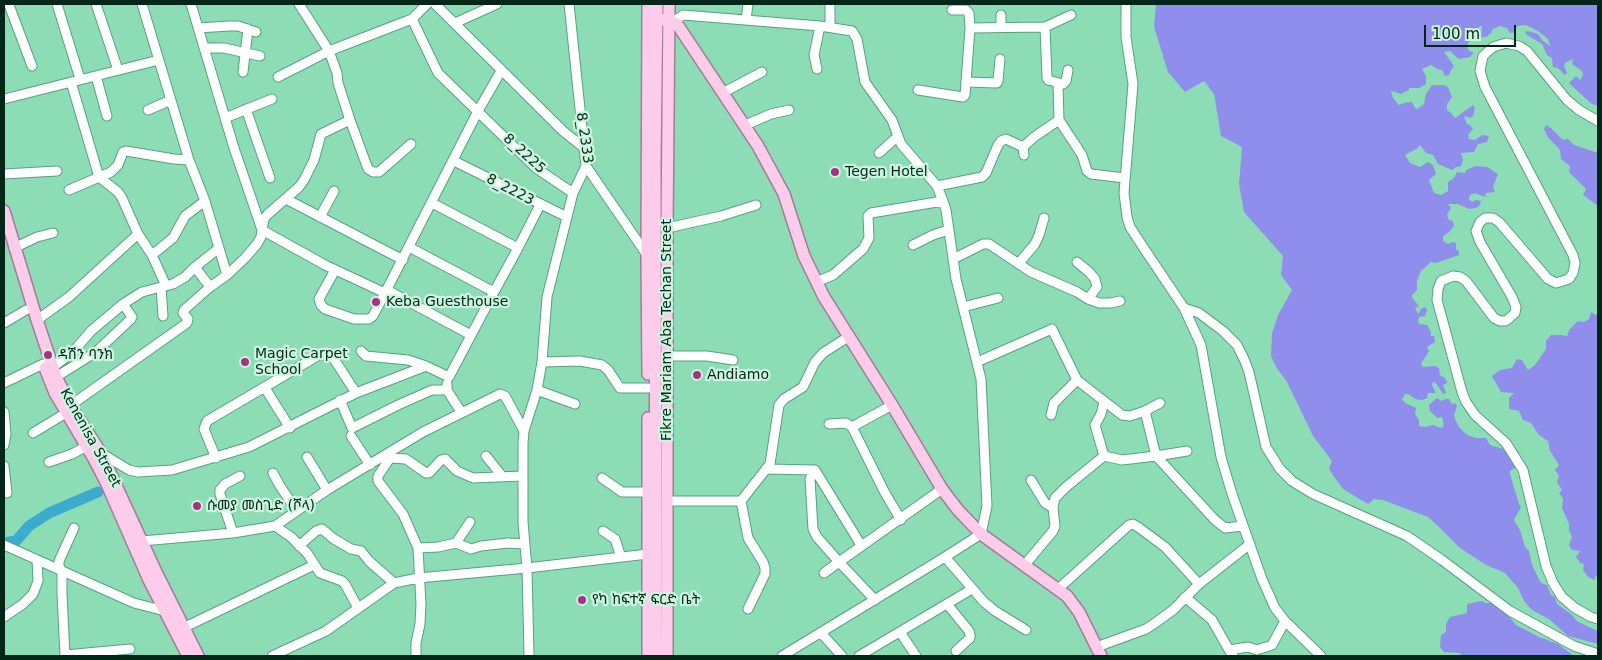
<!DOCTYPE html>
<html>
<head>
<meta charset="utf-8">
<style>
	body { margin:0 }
	#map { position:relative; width:1602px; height:660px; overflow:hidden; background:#8cdcb6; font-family:"DejaVu Sans",sans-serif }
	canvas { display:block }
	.frame { position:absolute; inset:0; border:5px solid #032618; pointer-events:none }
	.scale { position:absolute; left:1424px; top:25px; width:92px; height:22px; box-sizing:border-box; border:2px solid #032618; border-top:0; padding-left:6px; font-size:15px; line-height:18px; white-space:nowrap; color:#032618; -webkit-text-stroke:4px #cdf4df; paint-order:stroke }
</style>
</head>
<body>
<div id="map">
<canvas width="1602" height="660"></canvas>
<div class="frame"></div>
<div class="scale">100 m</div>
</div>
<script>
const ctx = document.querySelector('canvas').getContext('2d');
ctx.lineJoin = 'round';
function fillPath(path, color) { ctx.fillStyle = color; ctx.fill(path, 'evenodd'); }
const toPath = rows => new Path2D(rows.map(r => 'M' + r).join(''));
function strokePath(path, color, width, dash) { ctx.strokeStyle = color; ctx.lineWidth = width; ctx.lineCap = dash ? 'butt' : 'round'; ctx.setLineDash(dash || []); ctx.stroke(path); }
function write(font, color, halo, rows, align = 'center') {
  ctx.font = font + ' "DejaVu Sans","Noto Sans Ethiopic",sans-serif'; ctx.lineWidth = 4.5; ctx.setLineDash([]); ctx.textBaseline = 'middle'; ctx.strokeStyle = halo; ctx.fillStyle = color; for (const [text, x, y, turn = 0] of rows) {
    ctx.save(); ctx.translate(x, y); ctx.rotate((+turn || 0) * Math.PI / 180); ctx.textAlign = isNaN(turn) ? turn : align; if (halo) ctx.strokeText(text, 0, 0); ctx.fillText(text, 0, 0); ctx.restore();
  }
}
fillPath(toPath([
	[1156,4,1598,4,1598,106,1592,104,1585,98,1569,83,1576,76,1580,80,1583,75,1582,71,1572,64,1573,59,1565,63,1564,66,1567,73,1565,75,1558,68,1553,67,1552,58,1547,55,1542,44,1527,35,1525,32,1528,31,1538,34,1542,40,1550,46,1548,39,1538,31,1526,25,1517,26,1515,32,1510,33,1507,28,1500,26,1493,29,1491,33,1486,37,1481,37,1482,26,1480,26,1474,33,1472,40,1468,43,1468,50,1474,53,1470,57,1459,59,1450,51,1444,52,1454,66,1451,70,1449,75,1445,76,1442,70,1437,69,1431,65,1422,69,1426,76,1426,84,1419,88,1409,88,1409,90,1401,94,1391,91,1393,98,1399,105,1404,103,1412,102,1415,108,1417,109,1424,104,1426,94,1432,85,1444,85,1448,87,1452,97,1447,104,1447,110,1451,113,1455,118,1469,108,1473,105,1475,108,1473,116,1470,118,1464,116,1467,124,1470,125,1473,129,1468,135,1469,139,1475,140,1482,135,1489,136,1487,142,1478,144,1474,152,1461,153,1463,160,1461,166,1456,167,1452,170,1438,164,1433,155,1426,153,1420,145,1418,148,1405,155,1410,163,1420,167,1428,162,1433,165,1436,174,1429,180,1434,193,1441,195,1448,191,1448,182,1454,178,1457,172,1465,173,1466,170,1476,166,1487,167,1498,174,1493,187,1495,192,1486,193,1485,197,1475,193,1470,195,1469,200,1473,202,1475,200,1481,201,1480,205,1476,208,1469,209,1458,204,1448,204,1451,208,1447,215,1449,220,1453,221,1454,226,1449,232,1443,236,1443,241,1448,244,1453,242,1456,243,1456,249,1459,251,1459,255,1436,263,1431,262,1421,271,1417,281,1417,290,1412,295,1412,298,1419,306,1415,308,1418,314,1421,309,1425,307,1427,310,1425,316,1419,317,1418,321,1419,324,1427,325,1431,332,1431,336,1434,336,1435,342,1427,347,1429,351,1421,364,1423,367,1435,366,1439,368,1440,375,1446,379,1447,383,1443,385,1446,393,1443,394,1436,383,1433,382,1432,385,1436,393,1428,393,1427,398,1422,400,1415,399,1408,394,1405,394,1402,400,1407,404,1416,408,1415,414,1419,420,1419,426,1425,427,1433,425,1441,428,1444,426,1442,417,1437,418,1430,411,1429,405,1437,398,1441,401,1446,399,1449,399,1452,404,1455,403,1457,406,1454,415,1455,419,1459,427,1467,435,1476,438,1486,438,1490,445,1503,449,1506,449,1515,463,1515,468,1510,471,1510,474,1519,504,1521,507,1514,520,1520,530,1525,547,1529,551,1532,565,1541,583,1547,585,1551,595,1555,597,1557,604,1571,614,1578,622,1598,631,1598,644,1568,636,1549,619,1532,610,1524,601,1518,588,1505,573,1486,565,1460,548,1438,526,1428,517,1383,500,1374,499,1368,504,1343,489,1332,474,1329,468,1332,461,1313,436,1287,382,1276,367,1271,356,1272,333,1278,315,1292,290,1281,275,1283,256,1244,212,1239,184,1242,147,1221,136,1214,94,1204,81,1185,92,1168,72,1154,27],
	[1546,125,1551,128,1563,140,1568,139,1574,145,1598,153,1598,206,1583,195,1586,189,1569,172,1570,166,1561,159,1560,150,1547,136,1544,129],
	[1591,312,1598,316,1598,576,1596,576,1594,580,1588,577,1583,570,1584,564,1580,563,1576,557,1580,551,1572,550,1569,545,1572,537,1569,531,1569,524,1562,508,1563,499,1559,493,1562,490,1557,482,1559,476,1555,470,1559,465,1550,451,1548,441,1539,435,1531,423,1523,420,1519,411,1509,409,1509,398,1514,393,1501,392,1492,376,1500,370,1512,368,1517,359,1522,360,1528,370,1535,365,1546,349,1546,341,1551,335,1561,335,1567,336,1569,330,1578,321,1584,322,1589,319],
	[1481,601,1486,603,1492,603,1507,614,1516,625,1539,637,1558,644,1574,656,1462,656,1460,653,1444,652,1440,647,1441,635,1446,632,1446,624,1450,617,1467,613,1467,604]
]), '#8f8eec');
strokePath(toPath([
	[4,543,16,541,29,526,49,513,98,492]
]), '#3cabcd', 11);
const minor = toPath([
	[57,4,80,79],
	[96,4,118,70],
	[142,4,189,160,205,201,227,275,245,258,257,244,261,237,262,230,234,148,191,4],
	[299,4,329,51,337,73,338,83,350,120,368,169,373,172,379,172,411,144],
	[427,4,412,19,438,73,536,168,573,193],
	[435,4,563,131,583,147],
	[569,4,586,166,647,255],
	[830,4,830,27],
	[1126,4,1126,37,1133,84,1124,193,1127,217,1130,227,1143,247,1184,308,1201,345,1221,457,1232,494,1262,579,1275,608,1285,621,1321,656],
	[9,5,32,66],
	[746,20,748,4],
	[674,21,683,15,820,26,852,31,857,39,865,82,892,120,901,144,937,186,943,201,946,210,956,279,981,379,987,506,981,534,945,557,782,656],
	[455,23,497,4],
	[1001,27,1001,15],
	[1045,27,1047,78,1048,80,1063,84,1066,81,1068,70],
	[198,28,229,26,238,26,256,32],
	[970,28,1045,27,1071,15],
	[204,48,224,48,260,56],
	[817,69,814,55,820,26],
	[243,72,248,29],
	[96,76,107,116],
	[278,77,329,51,412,19],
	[967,82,997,83,998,81,1000,59],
	[1058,84,1059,120,1082,155,1087,171,1091,174,1125,178],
	[728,90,762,72],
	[918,90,963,97,965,95,970,28,969,13,966,10,952,10],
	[4,99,159,60],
	[246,109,270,178],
	[148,110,171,100],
	[225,118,272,99],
	[350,120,321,134,314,160,304,180,299,187,268,214,264,219,262,230,325,265,385,293,478,111,501,71],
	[1598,121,1579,110,1567,100,1527,51,1519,46,1506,43,1493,47,1483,56,1480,71,1485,87,1573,255,1575,263,1573,273,1569,279,1556,283,1548,279,1499,222,1493,218,1485,218,1480,222,1476,231,1480,242,1512,297,1516,307,1515,313,1506,321,1500,321,1494,318,1466,281,1460,277,1453,276,1441,281,1438,289,1437,300,1462,392,1466,402,1475,415,1506,443,1523,470,1546,566,1553,583,1562,597,1575,608,1591,617,1598,619],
	[750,123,771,114,789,110],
	[879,153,897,137],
	[1024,155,1023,147,1034,137,1059,120],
	[454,161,567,217],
	[4,174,57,171],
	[937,186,982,177,986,173,998,145,1001,141,1006,139,1023,147],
	[69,190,111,172,118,165,123,152,126,151,174,159,189,160],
	[286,199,403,260],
	[320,217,334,191],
	[667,228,721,216,756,205],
	[138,234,152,255,166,286],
	[913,245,933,235,948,230],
	[409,247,494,292,518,248,432,203],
	[14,248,37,237,53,233],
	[518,248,540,205],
	[152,255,173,238,185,216,205,201],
	[953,259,983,244,989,244,1031,272,1077,292,1088,299,1099,303,1111,303,1120,301],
	[1077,262,1089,272,1095,279,1097,287,1088,299],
	[1019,263,1035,244,1039,235,1044,218],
	[335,270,319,299,321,305,325,309,354,319,369,319,373,316,385,293],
	[821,280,833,275,863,249,869,238,868,216,871,213,943,201],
	[161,287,163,316],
	[210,287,195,267,219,248],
	[387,290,471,335],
	[963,307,998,298],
	[1184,308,1199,313,1223,331,1237,345,1244,359,1249,372,1266,447,1280,469,1292,481,1313,494,1407,536,1442,560,1510,611,1574,646,1598,654],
	[37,320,69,297,138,234,122,198,118,192,99,177,71,82],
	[4,323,26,310],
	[361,351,366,356,408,360,426,366],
	[668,356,707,356,733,360],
	[542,362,580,361,602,365,608,370,620,388,648,388],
	[977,362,1052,329,1077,380,1122,415,1130,416,1145,411,1156,456,1187,451],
	[53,367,73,352,91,331,123,304,142,292,173,284,185,277,195,267],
	[56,377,96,352,131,319,132,317,123,304],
	[4,383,43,364],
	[447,384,447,390,461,412],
	[265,388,290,428],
	[537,390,575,404],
	[340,400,352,428,398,405,432,390,447,390],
	[71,405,187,323,188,319,183,313,184,310,210,287,227,275],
	[892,405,852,427,885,493,901,520],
	[1145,411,1160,403],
	[4,412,6,434,4,445],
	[1051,415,1054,403,1077,380],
	[829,424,846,423,852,427],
	[33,433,66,413],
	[351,436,370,465],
	[101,453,129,470,138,472,172,470,249,447,356,393,426,366,449,377,494,292],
	[388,454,390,458,406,459,426,473,429,473,441,460,445,459,457,471,473,478,523,476],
	[486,456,502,476],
	[1104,456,1122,460,1156,456,1215,520,1225,528,1243,526],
	[1104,456,1095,425,1101,414,1104,402],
	[307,457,327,490],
	[216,458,204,429,207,421,319,355,328,355,334,359,356,393],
	[390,458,378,476,378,481,403,514,418,548,421,604,420,624,416,643,416,656],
	[49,462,72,454,87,446],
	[4,466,7,493],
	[767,469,815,470,861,545],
	[815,470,810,479,813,529,817,537,839,562,824,573],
	[273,473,280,486,296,510],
	[602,478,622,492,648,492],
	[1031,480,1045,503,1053,508],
	[667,501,741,501,770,464,779,405,784,399,803,387,815,362,823,353,848,337],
	[741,501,748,538,763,562,765,568,765,574,748,609],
	[275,526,291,537,307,553,320,573,342,581,345,584,358,608],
	[603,531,615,539,621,557],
	[233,533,220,494,220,490,225,484,240,476],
	[142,541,233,533,275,526,327,490,423,432,500,394,505,396,524,431],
	[456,543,470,522],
	[4,545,134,603,165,611],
	[299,546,316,531,322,529,334,539,351,549,361,551,369,561,394,583],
	[418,548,438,547,456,543,471,549,481,546,508,543,525,544],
	[945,557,984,602,995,611,1026,630],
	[1028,561,1053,531,1055,526,1053,508,1055,498,1066,487,1104,456],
	[1058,589,1129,525,1133,524,1138,527,1165,547,1199,584,1250,544],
	[1185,597,1212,620,1229,650],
	[875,600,839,562,942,489],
	[947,604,969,631,970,635,970,638,956,651],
	[4,617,23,604,33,594,38,581,37,560],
	[183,628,314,565],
	[900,632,916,656],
	[821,633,842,656],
	[1102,645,1146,629,1155,623,1173,610,1199,584],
	[65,655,130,649],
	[65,656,62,594,62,572,59,566,59,561,74,528],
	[272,656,326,631,394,583,418,578,527,568,523,522,523,443,524,431,537,390,542,362,547,297,573,193,586,166],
	[529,656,527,568,648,554],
	[859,656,972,589],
	[1233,656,1229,650,1248,647,1257,650,1272,645,1285,621]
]);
const major = toPath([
	[648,4,647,255,648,374],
	[657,18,677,24,758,146,784,194,804,256,824,297,892,405,942,489,958,510,981,534,1067,596,1079,612,1101,656],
	[4,211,37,320,56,377,72,408,101,453,156,572,198,656],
	[45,368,55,393,94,459,106,482,149,580,188,656],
	[648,656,648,418],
	[656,656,655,162,657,4],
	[667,656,667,228,669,4]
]);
strokePath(minor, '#54a37f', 11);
strokePath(major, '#a47c97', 14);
strokePath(minor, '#fff', 9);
strokePath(major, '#fdccea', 11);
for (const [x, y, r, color] of [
	[835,172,5,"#ab3186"],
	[376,302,5,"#ab3186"],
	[48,355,5,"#ab3186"],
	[245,362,5,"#ab3186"],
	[697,375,5,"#ab3186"],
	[197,506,5,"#ab3186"],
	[582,600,5,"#ab3186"]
]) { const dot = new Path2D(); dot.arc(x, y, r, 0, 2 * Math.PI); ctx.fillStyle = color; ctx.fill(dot); strokePath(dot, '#cdf4df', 2); }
write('14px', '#032618', '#cdf4df', [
	["8_2333",584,138,82],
	["8_2225",524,154,42],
	["8_2223",510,190,27],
	["Fikre Mariam Aba Techan Street",667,330,-90],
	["Kenenisa Street",90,438,61]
]);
write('14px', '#032618', '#cdf4df', [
	["Tegen Hotel",845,172],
	["Keba Guesthouse",386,302],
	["Magic Carpet",255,354],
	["School",255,370],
	["ዳሽን ባንክ",58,355],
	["Andiamo",707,375],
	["ሱመያ መስጊድ (ሾላ)",207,506],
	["የካ ከፍተኛ ፍርድ ቤት",592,600]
], 'left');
</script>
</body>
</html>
